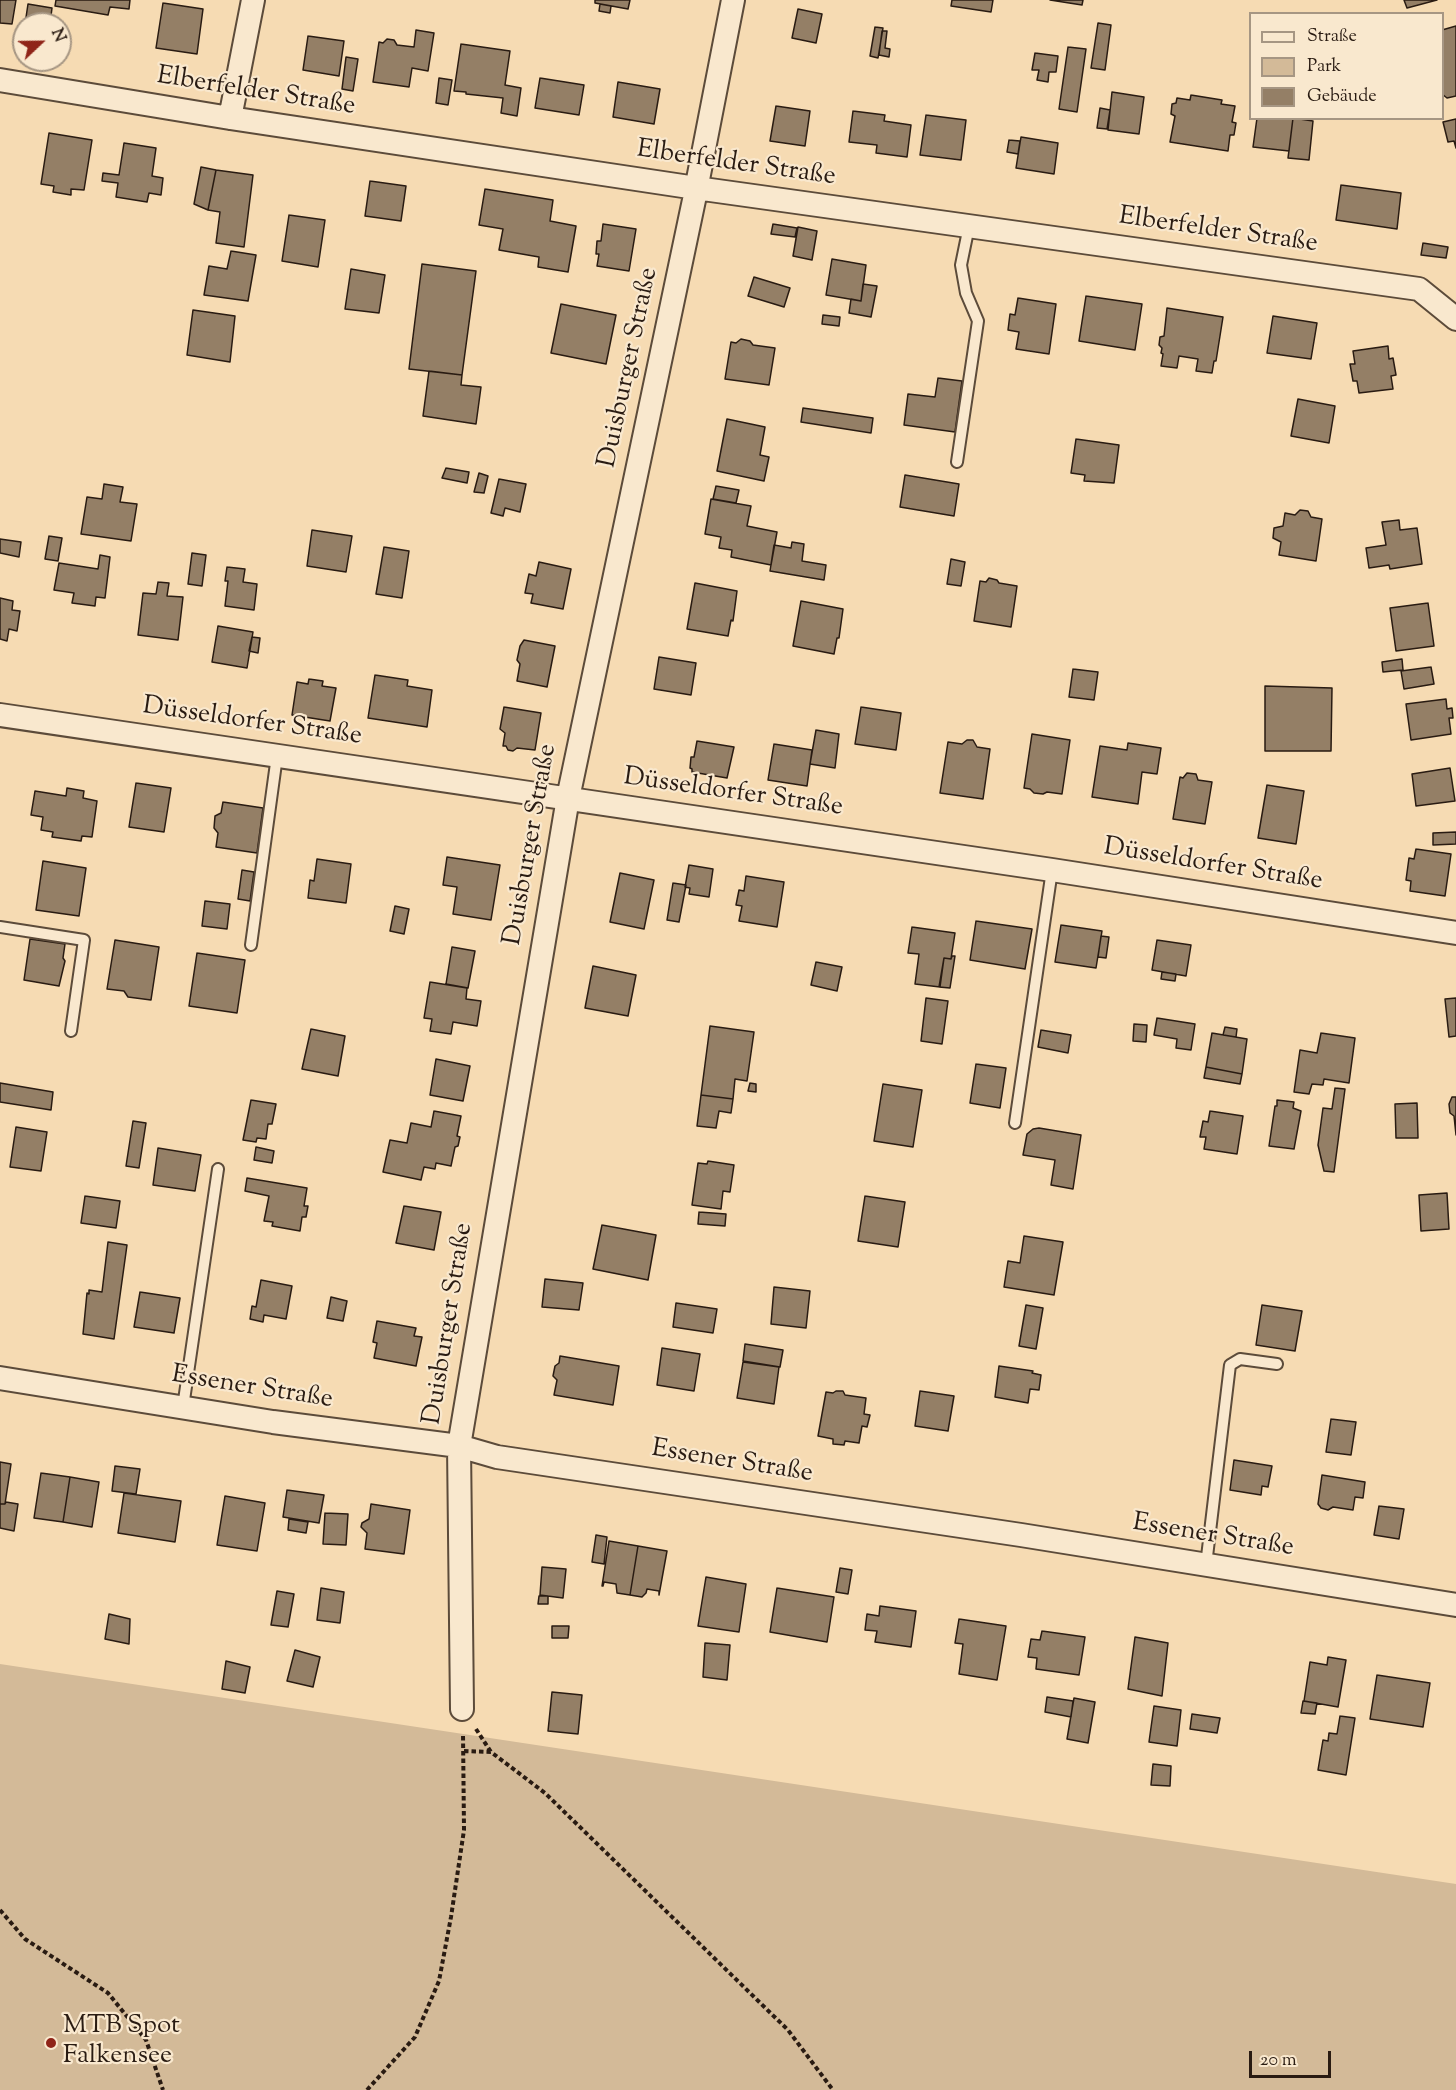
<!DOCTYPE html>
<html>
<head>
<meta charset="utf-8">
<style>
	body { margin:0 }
	#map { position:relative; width:1456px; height:2090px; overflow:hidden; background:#f6dbb3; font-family:"Sorts Mill Goudy",serif }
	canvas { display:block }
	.legend { position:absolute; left:1249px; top:12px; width:195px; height:108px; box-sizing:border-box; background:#f9e8ce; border:2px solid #a69683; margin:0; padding:8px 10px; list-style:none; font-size:18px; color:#291b12 }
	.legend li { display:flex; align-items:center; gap:12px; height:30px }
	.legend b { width:30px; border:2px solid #a69683 }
	.north { position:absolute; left:12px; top:12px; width:60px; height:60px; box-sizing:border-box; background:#f9e8ce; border:2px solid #a69683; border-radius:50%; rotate:68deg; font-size:16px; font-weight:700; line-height:24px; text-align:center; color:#291b12 }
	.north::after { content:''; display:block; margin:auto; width:21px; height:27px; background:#8f2418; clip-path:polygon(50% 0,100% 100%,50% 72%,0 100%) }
	.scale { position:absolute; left:1249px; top:2051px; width:82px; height:27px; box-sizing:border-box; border:3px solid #291b12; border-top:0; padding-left:8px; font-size:18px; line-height:21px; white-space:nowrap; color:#291b12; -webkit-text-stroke:4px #f9e8ce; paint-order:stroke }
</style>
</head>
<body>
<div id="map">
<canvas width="1456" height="2090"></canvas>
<ul class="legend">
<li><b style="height:8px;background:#f9e8ce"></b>Straße</li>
<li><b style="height:16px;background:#d3ba98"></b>Park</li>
<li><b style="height:16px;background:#947f66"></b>Gebäude</li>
</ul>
<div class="north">N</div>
<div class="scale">20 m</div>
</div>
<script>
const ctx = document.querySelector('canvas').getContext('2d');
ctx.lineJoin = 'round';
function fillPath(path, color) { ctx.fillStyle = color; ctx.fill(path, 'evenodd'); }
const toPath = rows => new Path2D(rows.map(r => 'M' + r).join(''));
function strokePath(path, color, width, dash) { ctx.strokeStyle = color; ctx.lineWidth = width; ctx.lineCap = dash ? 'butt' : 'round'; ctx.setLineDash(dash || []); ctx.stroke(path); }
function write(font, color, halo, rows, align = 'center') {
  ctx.font = font + ' "Sorts Mill Goudy",serif'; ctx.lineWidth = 4.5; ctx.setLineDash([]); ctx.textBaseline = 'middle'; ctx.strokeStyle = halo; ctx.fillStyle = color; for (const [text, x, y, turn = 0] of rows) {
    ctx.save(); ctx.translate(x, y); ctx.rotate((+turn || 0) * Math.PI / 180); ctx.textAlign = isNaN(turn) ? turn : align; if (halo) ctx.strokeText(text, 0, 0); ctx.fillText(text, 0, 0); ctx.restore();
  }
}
fillPath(toPath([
	[0,1664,1456,1884,1456,2090,0,2090]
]), '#d3ba98');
const building = toPath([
	[0,0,16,0,12,24,0,23,0,0],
	[56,0,130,0,129,9,110,7,108,15,55,6,56,0],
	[595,0,630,0,628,9,595,3,595,0],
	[952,0,993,0,991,12,951,6,952,0],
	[1050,0,1083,0,1082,5,1050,0],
	[1404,0,1437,0,1407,8,1404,0],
	[163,3,203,9,197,54,156,48,163,3],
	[28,4,52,8,50,24,25,24,28,4],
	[600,4,611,6,610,13,599,11,600,4],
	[798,9,822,14,816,43,792,38,798,9],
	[1098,23,1111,25,1105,70,1091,68,1098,23],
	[1456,26,1456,96,1447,98,1442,94,1442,30,1456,26],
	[875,27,883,28,878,58,870,56,875,27],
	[416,30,434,33,428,71,412,68,409,87,373,82,379,42,383,43,387,39,394,40,397,45,414,47,416,30],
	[882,31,887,31,885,48,890,49,889,57,879,55,882,31],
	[308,36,344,41,339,76,303,70,308,36],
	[461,44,510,51,505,85,521,88,517,116,501,113,503,98,466,94,466,92,454,91,461,44],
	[1068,47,1086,49,1077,112,1059,109,1068,47],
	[1035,53,1058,56,1056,72,1049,72,1048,82,1037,80,1039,70,1032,70,1035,53],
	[346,57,358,59,353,91,342,89,346,57],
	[439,78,452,80,448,105,436,103,439,78],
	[540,78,584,85,579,115,535,108,540,78],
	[618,82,660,89,654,124,613,117,618,82],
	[1112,92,1144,97,1139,134,1108,130,1112,92],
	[1191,95,1222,100,1221,104,1235,106,1232,122,1236,123,1234,135,1230,135,1228,151,1170,142,1175,116,1171,114,1172,104,1176,103,1177,98,1190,100,1191,95],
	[776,106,810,111,805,146,770,141,776,106],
	[1100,108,1110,110,1107,129,1097,128,1100,108],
	[853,111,885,115,884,121,911,125,907,157,876,153,877,145,849,142,853,111],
	[926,115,966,120,961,160,920,155,926,115],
	[1257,118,1293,118,1289,151,1253,147,1257,118],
	[1293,118,1313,121,1309,160,1288,158,1293,118],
	[1456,119,1456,148,1454,141,1448,142,1443,122,1456,119],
	[49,133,92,140,84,190,71,189,71,195,53,192,54,186,41,184,49,133],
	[1021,137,1058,143,1054,174,1016,168,1021,137],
	[1009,140,1020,141,1018,154,1007,152,1009,140],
	[124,143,156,148,152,176,163,178,161,195,149,193,147,202,116,197,118,183,102,181,103,173,119,175,124,143],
	[201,167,216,170,208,210,194,204,201,167],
	[216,170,253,175,244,247,216,243,220,212,208,210,216,170],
	[370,181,406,186,401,221,365,216,370,181],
	[1341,185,1401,193,1397,229,1336,220,1341,185],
	[485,189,553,200,550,221,576,226,568,272,538,267,539,257,499,250,503,229,479,225,485,189],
	[289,215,325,220,318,267,282,261,289,215],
	[603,224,636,229,629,271,597,266,599,254,596,254,597,241,601,241,603,224],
	[773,224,797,228,795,237,771,234,773,224],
	[798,227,817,231,812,260,793,256,798,227],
	[1423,243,1448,247,1446,258,1421,255,1423,243],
	[231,251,256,255,248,301,204,295,209,266,227,269,231,251],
	[832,259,866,265,861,301,826,295,832,259],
	[422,264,476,271,462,375,409,369,422,264],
	[351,269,385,275,379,313,345,309,351,269],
	[754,277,790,288,784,307,748,296,754,277],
	[863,284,877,286,871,317,849,313,851,299,861,301,863,284],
	[1086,296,1142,304,1135,350,1079,341,1086,296],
	[1018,298,1056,304,1049,354,1016,349,1019,332,1008,330,1010,314,1015,315,1018,298],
	[561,304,616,315,606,364,551,353,561,304],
	[1167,308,1223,317,1216,361,1214,361,1212,373,1196,371,1198,359,1179,356,1177,368,1161,366,1163,354,1161,353,1162,348,1159,345,1160,337,1164,336,1167,308],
	[193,310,235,316,230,362,187,355,193,310],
	[823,315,840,317,839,326,822,324,823,315],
	[1273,316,1317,323,1311,359,1267,353,1273,316],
	[741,339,750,341,753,345,775,348,769,385,725,379,731,342,736,343,741,339],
	[1388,346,1389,359,1393,358,1396,375,1391,376,1393,389,1359,393,1357,381,1353,381,1350,364,1355,364,1353,351,1388,346],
	[429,371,462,375,461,385,481,387,476,424,423,416,429,371],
	[938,378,962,381,955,432,904,425,908,394,935,397,938,378],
	[1298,399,1335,406,1329,443,1291,436,1298,399],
	[803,408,873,418,871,433,801,422,803,408],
	[727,419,765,427,760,455,769,457,764,481,717,471,727,419],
	[1076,439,1119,445,1114,483,1084,481,1085,475,1071,473,1076,439],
	[446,468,469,472,467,483,442,478,446,468],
	[479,473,488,476,484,493,474,492,479,473],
	[905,475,959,484,954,516,900,507,905,475],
	[499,479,526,484,520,512,505,508,503,516,491,513,499,479],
	[104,484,123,487,120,502,137,504,131,541,81,534,87,497,102,499,104,484],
	[716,486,739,490,736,503,713,499,716,486],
	[711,499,751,506,747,526,777,532,771,565,731,557,732,550,719,548,721,537,705,534,711,499],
	[1300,510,1308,511,1311,517,1322,519,1316,561,1279,555,1281,542,1273,538,1274,528,1283,526,1285,513,1295,515,1300,510],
	[1399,520,1400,530,1417,528,1422,564,1390,569,1389,565,1369,568,1366,548,1386,545,1382,522,1399,520],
	[312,530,352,536,346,572,307,566,312,530],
	[49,536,62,538,58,561,45,559,49,536],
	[0,539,21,542,19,557,0,553,0,539],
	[792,542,804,544,802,561,826,565,824,580,770,571,774,545,791,548,792,542],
	[384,547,409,551,402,598,376,594,384,547],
	[192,553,206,555,202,586,188,584,192,553],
	[100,555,110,557,105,598,96,597,95,606,72,603,74,593,54,590,59,563,98,569,100,555],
	[951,559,965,562,961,586,947,584,951,559],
	[539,562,571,569,563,609,531,603,533,594,525,593,529,574,536,576,539,562],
	[227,567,245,569,243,582,257,584,254,610,225,606,228,581,225,581,227,567],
	[989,578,997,580,999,583,1017,586,1011,627,974,621,980,581,986,582,989,578],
	[158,582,169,583,167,596,183,597,178,640,138,635,143,593,156,594,158,582],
	[695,583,737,591,733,621,731,620,728,636,687,629,695,583],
	[0,598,13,601,12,610,20,611,17,631,9,629,7,641,0,639,0,598],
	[801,601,843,609,839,638,837,638,834,654,793,646,801,601],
	[1428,603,1434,646,1396,651,1390,608,1428,603],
	[218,626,253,632,247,668,212,662,218,626],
	[252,637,260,638,258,653,249,651,252,637],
	[524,640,555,646,547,687,517,681,520,664,517,660,520,646,524,640],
	[659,657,696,663,691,695,654,689,659,657],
	[1402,659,1403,670,1383,672,1382,662,1402,659],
	[1431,667,1434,684,1404,689,1401,671,1431,667],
	[1073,669,1098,672,1094,700,1069,697,1073,669],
	[375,675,408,680,407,686,432,690,427,727,368,718,375,675],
	[309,679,323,681,322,686,336,688,330,721,292,715,297,682,308,684,309,679],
	[1265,686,1332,688,1331,751,1265,751,1265,686],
	[1446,699,1447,709,1452,708,1453,718,1449,718,1451,734,1411,740,1406,704,1446,699],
	[504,707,541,713,535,750,517,748,513,751,508,750,506,746,503,746,505,733,500,729,504,707],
	[861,707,901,713,896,750,855,744,861,707],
	[816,730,839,734,835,768,810,764,816,730],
	[1032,734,1070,740,1062,794,1047,792,1043,794,1034,793,1030,789,1024,788,1032,734],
	[967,740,973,740,977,747,990,749,983,799,940,793,948,742,962,744,967,740],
	[697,741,734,747,727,778,692,772,692,769,690,768,691,757,694,757,697,741],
	[1128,743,1161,748,1157,774,1142,772,1138,804,1092,797,1100,746,1127,750,1128,743],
	[774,744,812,750,807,786,768,780,774,744],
	[1450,768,1455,801,1416,806,1412,774,1450,768],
	[1187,773,1196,774,1198,780,1212,782,1205,824,1173,819,1180,777,1183,778,1187,773],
	[136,783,171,788,164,832,129,827,136,783],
	[1267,785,1304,791,1296,844,1258,838,1267,785],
	[67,788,84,791,83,798,97,801,92,837,82,836,81,841,52,837,53,832,41,830,43,817,31,815,35,791,66,796,67,788],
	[223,802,263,808,257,853,216,847,218,833,214,828,215,816,221,813,223,802],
	[1456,832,1456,844,1433,845,1433,833,1456,832],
	[1416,849,1451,854,1445,896,1410,891,1411,881,1406,880,1409,858,1414,859,1416,849],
	[447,857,500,865,491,920,453,914,457,887,443,885,447,857],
	[317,859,351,864,346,903,308,898,310,880,314,881,317,859],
	[43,861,86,868,79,916,36,910,43,861],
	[689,865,713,869,709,897,689,894,690,888,685,887,689,865],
	[242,870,254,872,250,901,238,899,242,870],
	[620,873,654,880,644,929,610,922,620,873],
	[746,876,784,882,777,927,739,921,742,906,736,905,739,890,744,891,746,876],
	[673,883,686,885,679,922,667,920,673,883],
	[205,901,230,904,227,929,202,926,205,901],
	[395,906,409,909,404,934,390,931,395,906],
	[976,921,1032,929,1025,969,970,960,976,921],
	[1061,925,1102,931,1096,968,1055,962,1061,925],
	[912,927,955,933,951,959,944,958,940,987,915,984,919,954,908,953,912,927],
	[1101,936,1109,937,1106,958,1098,957,1101,936],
	[30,939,65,944,63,958,65,961,59,986,24,980,30,939],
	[115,940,159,947,151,1000,128,997,124,991,107,989,115,940],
	[1157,940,1191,945,1186,976,1152,970,1157,940],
	[452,947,475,951,468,988,446,984,452,947],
	[197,953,245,960,237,1013,189,1006,197,953],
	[952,956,955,956,950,988,939,987,944,958,951,959,952,956],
	[816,962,842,967,837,991,811,985,816,962],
	[593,966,636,975,628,1016,585,1008,593,966],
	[1162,972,1176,974,1175,981,1161,979,1162,972],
	[430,982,467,988,466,999,481,1001,477,1026,453,1022,451,1034,430,1031,432,1019,424,1018,430,982],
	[926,998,948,1001,942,1044,921,1041,926,998],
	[1456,998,1456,1036,1449,1037,1445,999,1456,998],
	[1157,1018,1195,1024,1191,1050,1176,1048,1177,1039,1154,1035,1157,1018],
	[1134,1024,1147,1025,1146,1042,1133,1041,1134,1024],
	[710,1026,754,1032,747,1081,735,1079,733,1099,701,1095,710,1026],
	[1225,1027,1237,1029,1236,1037,1223,1035,1225,1027],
	[311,1029,345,1036,338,1076,302,1069,311,1029],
	[1041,1030,1071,1035,1068,1053,1038,1047,1041,1030],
	[1212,1033,1247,1039,1242,1074,1206,1067,1212,1033],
	[1321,1033,1355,1038,1349,1083,1324,1079,1323,1085,1312,1084,1309,1094,1294,1092,1300,1050,1317,1053,1321,1033],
	[436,1059,470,1066,463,1101,430,1095,436,1059],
	[976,1064,1006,1068,1000,1108,970,1103,976,1064],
	[1206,1067,1242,1074,1240,1084,1204,1078,1206,1067],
	[0,1083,53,1092,51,1110,0,1102,0,1083],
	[750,1083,756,1084,756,1092,748,1091,750,1083],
	[883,1084,922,1090,913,1147,874,1141,883,1084],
	[1335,1088,1345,1089,1334,1172,1324,1171,1318,1145,1323,1108,1332,1109,1335,1088],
	[701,1095,733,1099,731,1113,719,1111,716,1128,697,1126,701,1095],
	[1452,1097,1456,1097,1456,1135,1454,1116,1450,1113,1449,1104,1452,1097],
	[251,1100,276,1104,272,1124,268,1124,266,1139,257,1138,256,1142,243,1140,251,1100],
	[1277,1100,1294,1102,1293,1108,1301,1111,1294,1149,1269,1146,1275,1106,1277,1106,1277,1100],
	[1417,1103,1418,1138,1396,1138,1395,1104,1417,1103],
	[434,1111,461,1116,457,1136,460,1137,458,1146,455,1147,451,1166,436,1163,435,1169,424,1167,421,1180,383,1172,390,1140,407,1143,411,1123,431,1127,434,1111],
	[1210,1111,1243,1116,1237,1154,1204,1149,1206,1137,1200,1137,1203,1121,1208,1122,1210,1111],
	[133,1121,146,1123,139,1168,126,1166,133,1121],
	[16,1127,47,1132,41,1171,10,1167,16,1127],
	[1039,1128,1081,1135,1073,1189,1051,1185,1055,1160,1023,1155,1027,1134,1033,1129,1039,1128],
	[256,1147,274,1151,272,1163,254,1160,256,1147],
	[158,1148,201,1155,195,1191,153,1185,158,1148],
	[708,1161,734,1165,730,1192,723,1191,721,1209,692,1205,698,1163,707,1164,708,1161],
	[247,1178,307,1188,304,1206,308,1206,306,1217,302,1217,300,1231,272,1226,273,1222,264,1221,269,1196,245,1191,247,1178],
	[1447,1193,1449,1229,1421,1231,1419,1195,1447,1193],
	[85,1196,120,1201,116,1228,81,1223,85,1196],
	[865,1196,905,1202,898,1247,858,1241,865,1196],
	[404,1206,441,1212,434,1250,396,1243,404,1206],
	[699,1212,726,1214,725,1226,698,1224,699,1212],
	[602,1225,656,1235,648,1280,593,1269,602,1225],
	[1024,1236,1063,1242,1054,1295,1004,1287,1008,1261,1020,1263,1024,1236],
	[108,1242,127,1245,114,1339,83,1334,87,1293,89,1294,89,1290,102,1292,108,1242],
	[545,1279,583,1283,579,1310,542,1307,545,1279],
	[261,1280,292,1286,286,1319,264,1315,263,1322,250,1319,252,1306,256,1307,261,1280],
	[774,1287,810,1291,806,1328,771,1324,774,1287],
	[140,1292,180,1298,174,1333,134,1327,140,1292],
	[331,1297,347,1301,343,1321,327,1318,331,1297],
	[676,1303,717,1309,713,1333,673,1327,676,1303],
	[1026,1305,1043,1308,1036,1349,1019,1346,1026,1305],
	[1262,1305,1302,1311,1295,1351,1256,1345,1262,1305],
	[377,1321,416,1328,414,1336,422,1337,416,1366,374,1358,377,1343,373,1342,377,1321],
	[745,1344,783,1350,780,1367,743,1361,745,1344],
	[662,1348,700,1354,694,1391,657,1385,662,1348],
	[560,1356,619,1366,613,1405,554,1395,557,1380,553,1376,555,1366,559,1363,560,1356],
	[743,1362,779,1367,774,1404,737,1398,743,1362],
	[999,1366,1033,1371,1032,1373,1041,1375,1039,1390,1030,1389,1028,1403,995,1397,999,1366],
	[836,1391,843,1391,845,1395,866,1398,864,1414,870,1415,867,1427,862,1426,859,1443,845,1441,844,1445,833,1444,833,1439,818,1436,826,1392,833,1393,836,1391],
	[920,1391,954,1396,948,1431,915,1426,920,1391],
	[1331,1419,1356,1422,1351,1455,1326,1452,1331,1419],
	[1234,1460,1272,1466,1268,1487,1262,1486,1261,1495,1230,1490,1234,1460],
	[0,1462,11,1464,5,1504,0,1504,0,1462],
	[115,1466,140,1469,136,1494,112,1491,115,1466],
	[41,1473,70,1477,63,1522,34,1518,41,1473],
	[1322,1475,1365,1482,1363,1498,1355,1497,1353,1510,1333,1507,1328,1510,1321,1508,1318,1504,1322,1475],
	[70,1477,99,1482,92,1527,63,1522,70,1477],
	[287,1490,324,1495,319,1523,283,1517,287,1490],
	[124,1493,181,1501,175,1542,118,1533,124,1493],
	[225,1496,265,1503,257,1551,217,1545,225,1496],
	[6,1502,18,1504,14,1531,0,1528,0,1504,5,1504,6,1502],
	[371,1504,410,1510,404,1554,365,1549,367,1533,361,1527,362,1523,369,1519,371,1504],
	[1379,1506,1404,1509,1399,1539,1374,1535,1379,1506],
	[325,1513,348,1514,346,1545,323,1544,325,1513],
	[289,1519,308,1522,306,1533,288,1530,289,1519],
	[596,1535,607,1537,604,1564,592,1562,596,1535],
	[609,1541,638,1546,630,1595,617,1593,616,1584,604,1582,603,1586,602,1586,609,1541],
	[638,1546,667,1551,659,1595,659,1591,647,1589,646,1593,642,1597,630,1595,638,1546],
	[542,1567,566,1569,563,1598,540,1595,542,1567],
	[840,1568,852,1570,848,1594,836,1592,840,1568],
	[706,1577,746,1584,739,1632,698,1626,706,1577],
	[321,1588,344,1592,340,1623,317,1620,321,1588],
	[777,1588,834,1597,827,1642,770,1632,777,1588],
	[277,1591,294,1594,288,1627,271,1625,277,1591],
	[539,1596,548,1596,548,1604,538,1604,539,1596],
	[880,1606,916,1611,911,1647,875,1642,877,1631,865,1630,867,1614,879,1616,880,1606],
	[109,1614,130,1619,129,1644,105,1639,109,1614],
	[959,1619,1006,1626,997,1680,959,1674,963,1644,955,1643,959,1619],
	[552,1626,569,1626,568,1638,552,1638,552,1626],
	[1042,1631,1085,1637,1079,1675,1036,1669,1037,1658,1028,1657,1031,1639,1040,1640,1042,1631],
	[1135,1637,1168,1643,1162,1696,1128,1689,1135,1637],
	[705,1643,730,1645,727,1680,703,1677,705,1643],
	[295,1650,320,1657,313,1687,287,1681,295,1650],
	[1328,1657,1346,1660,1338,1707,1304,1701,1310,1662,1327,1665,1328,1657],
	[226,1661,250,1667,245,1693,222,1689,226,1661],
	[1377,1675,1430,1683,1423,1727,1370,1719,1377,1675],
	[552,1692,582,1695,578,1734,548,1731,552,1692],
	[1047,1697,1073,1701,1071,1717,1045,1712,1047,1697],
	[1074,1698,1095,1702,1088,1743,1067,1739,1074,1698],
	[1303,1701,1317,1703,1315,1714,1301,1713,1303,1701],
	[1154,1706,1181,1710,1177,1746,1149,1742,1154,1706],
	[1192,1714,1220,1718,1217,1733,1190,1729,1192,1714],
	[1340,1716,1355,1718,1346,1775,1318,1770,1323,1740,1328,1741,1329,1733,1337,1734,1340,1716],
	[1153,1764,1171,1766,1170,1786,1151,1785,1153,1764]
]);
fillPath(building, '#947f66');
strokePath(building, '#291b12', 1.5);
const service = toPath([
	[957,462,978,321,966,293,961,265,969,226],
	[0,927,84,940,71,1031],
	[251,945,277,756],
	[1015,1123,1052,870],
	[183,1407,218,1169],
	[1206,1565,1230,1365,1240,1359,1277,1364]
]);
const minor = toPath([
	[0,80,230,118,696,188,1419,289,1456,319],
	[230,118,253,0],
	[0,715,1052,870,1456,933],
	[0,1378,273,1422,459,1446,497,1457,1021,1535,1456,1605],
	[462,1709,459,1446,568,798,694,200,733,0]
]);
strokePath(service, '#5c4b3a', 14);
strokePath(minor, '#5c4b3a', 26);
strokePath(toPath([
	[476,1729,491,1752],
	[464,1751,491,1752,545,1793,788,2030,833,2090],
	[0,1910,25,1939,108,1993,146,2040,163,2090],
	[367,2090,415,2037,439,1981,451,1917,464,1830,463,1733]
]), '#291b12', 4, [4.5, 3]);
strokePath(service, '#f9e8ce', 10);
strokePath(minor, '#f9e8ce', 22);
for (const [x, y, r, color] of [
	[51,2043,6,"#8f2418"]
]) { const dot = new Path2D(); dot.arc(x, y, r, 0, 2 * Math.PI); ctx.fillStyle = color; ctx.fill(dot); strokePath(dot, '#f9e8ce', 2); }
write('26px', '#291b12', '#f9e8ce', [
	["Elberfelder Straße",256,93,9],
	["Elberfelder Straße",736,165,8],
	["Elberfelder Straße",1218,232,8],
	["Duisburger Straße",630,368,-78],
	["Düsseldorfer Straße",252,723,8],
	["Düsseldorfer Straße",733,794,8],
	["Duisburger Straße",532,845,-80],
	["Düsseldorfer Straße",1213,866,9],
	["Duisburger Straße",450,1324,-81],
	["Essener Straße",252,1389,9],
	["Essener Straße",732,1463,9],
	["Essener Straße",1213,1537,9]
]);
write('26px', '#291b12', '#f9e8ce', [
	["MTB Spot",63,2028],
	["Falkensee",63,2058]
], 'left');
</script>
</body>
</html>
